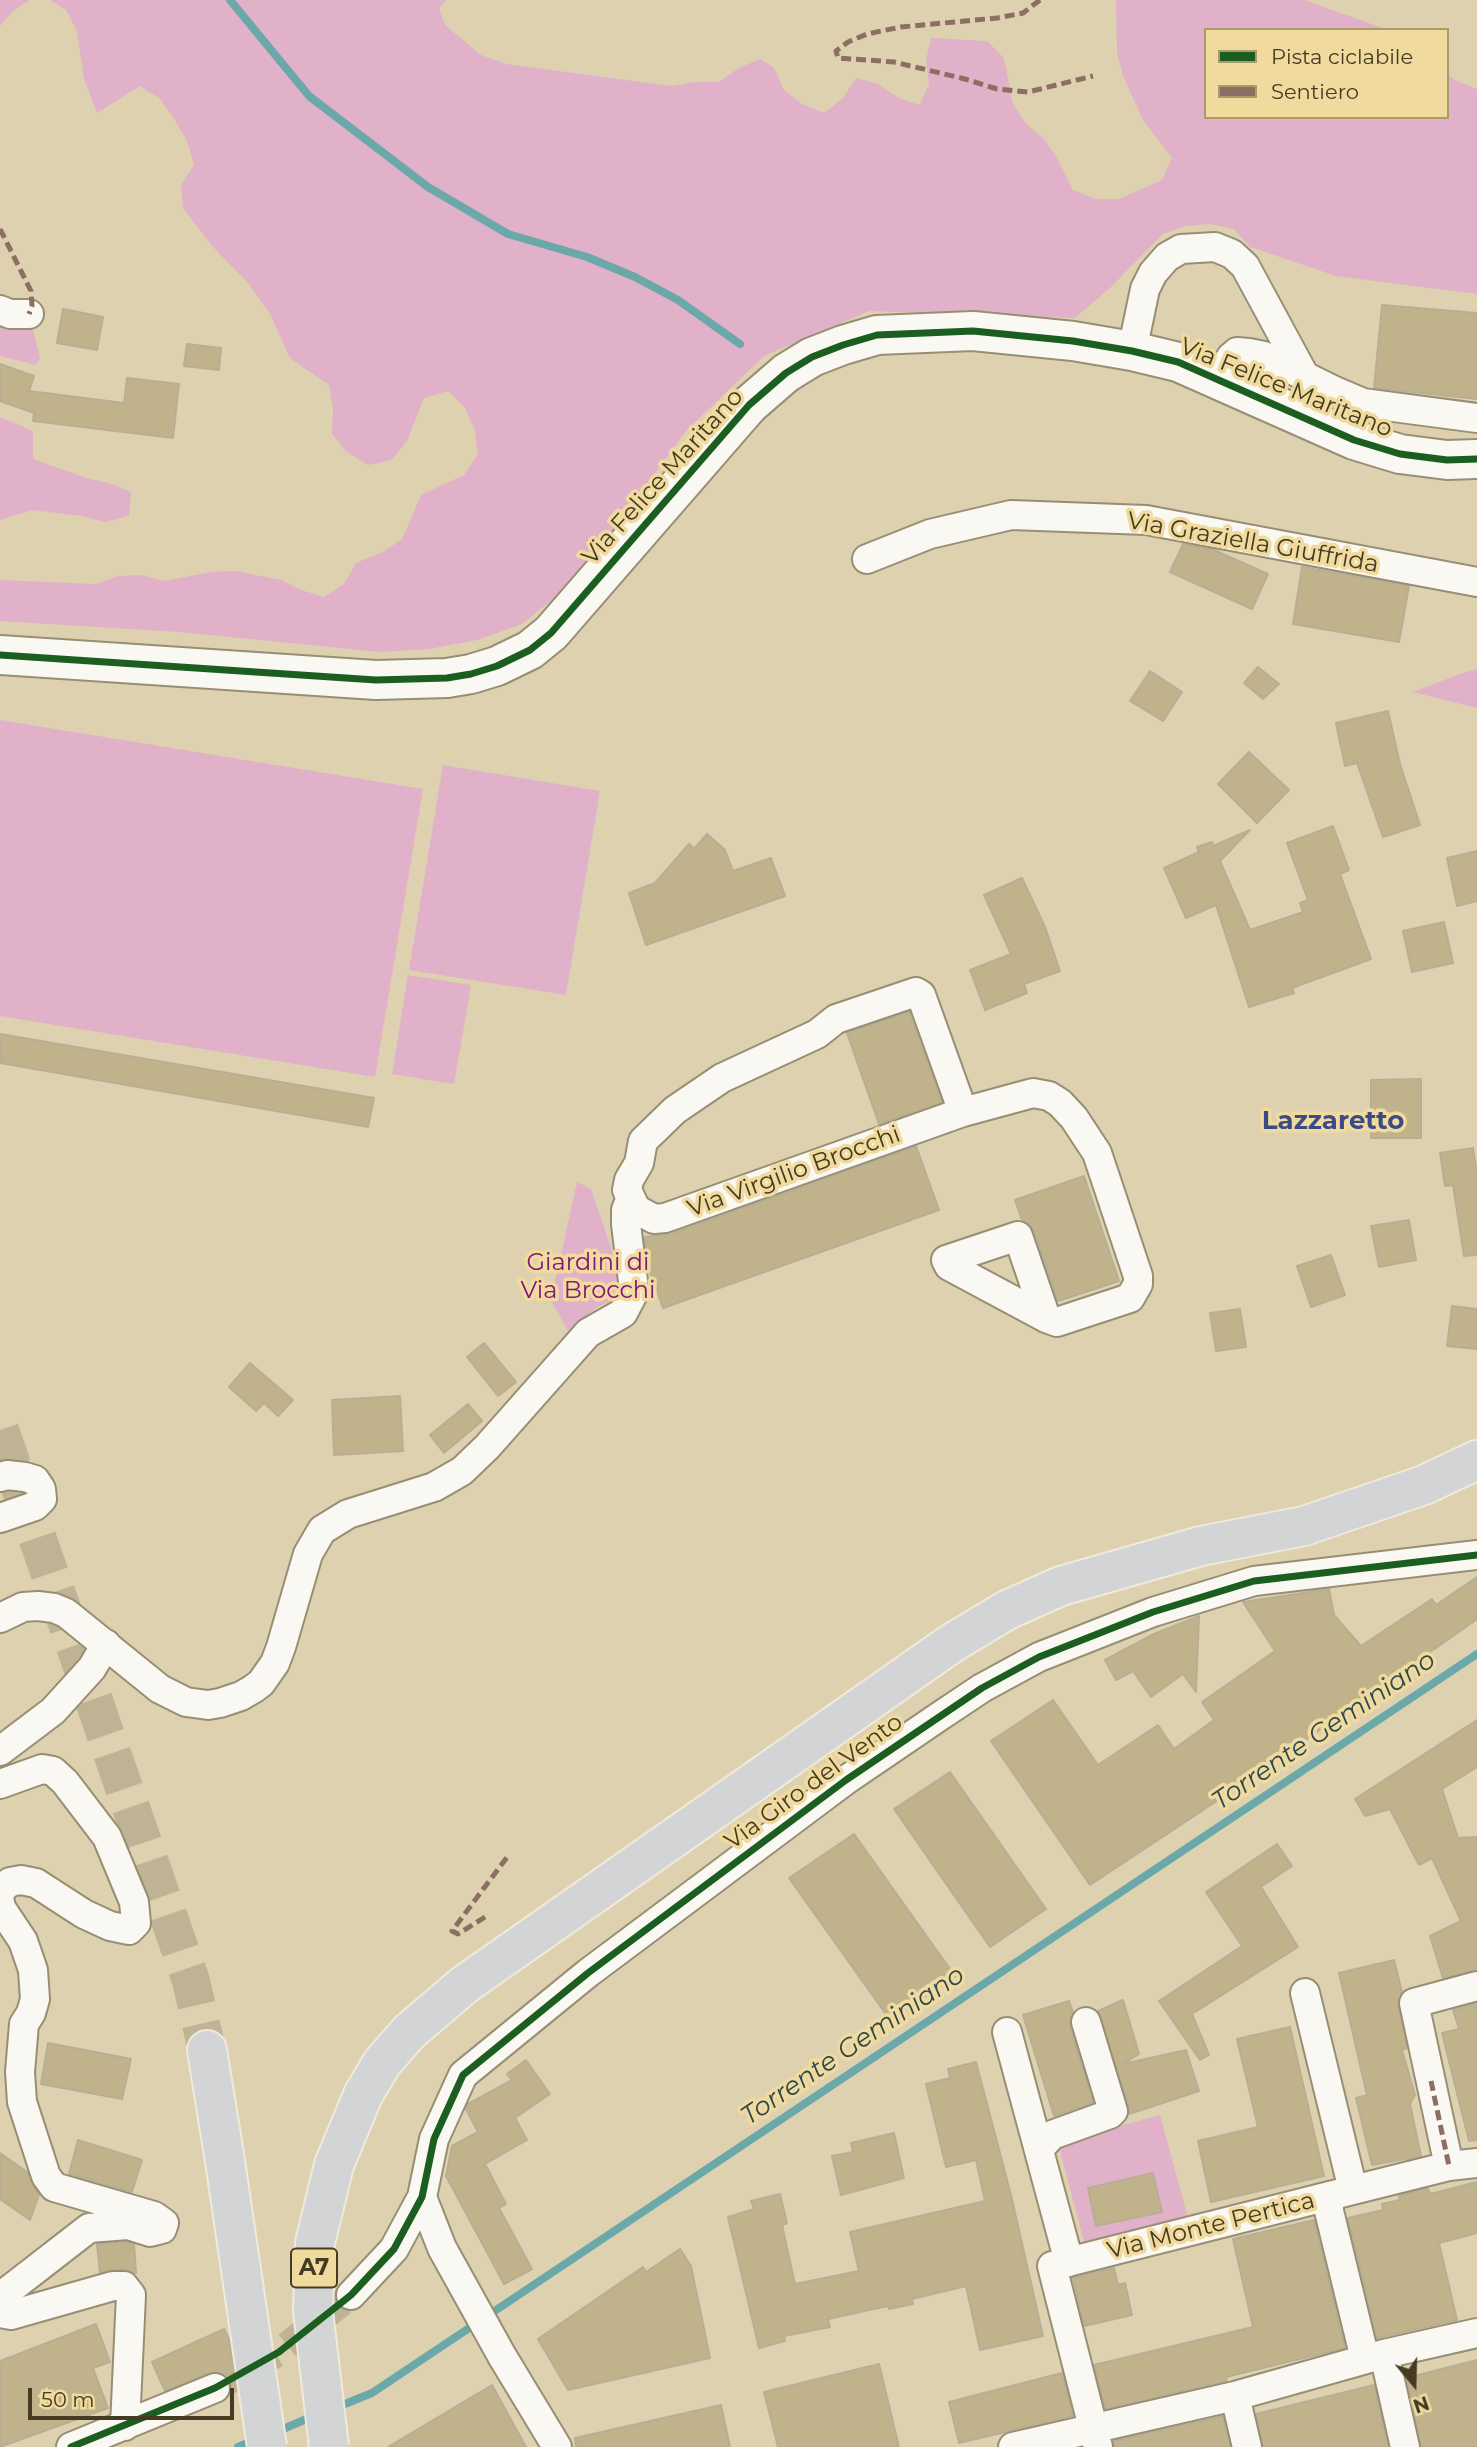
<!DOCTYPE html>
<html>
<head>
<meta charset="utf-8">
<style>
	body { margin:0 }
	#map { position:relative; width:1477px; height:2447px; overflow:hidden; background:#ddd1b0; font-family:Montserrat,sans-serif }
	canvas { display:block }
	.legend { position:absolute; left:1204px; top:28px; width:245px; height:91px; box-sizing:border-box; background:#f0da9d; border:2px solid #ab9a6c; margin:0; padding:9px 12px; list-style:none; font-size:21px; color:#443b22 }
	.legend li { display:flex; align-items:center; gap:14px; height:35px }
	.legend b { width:35px; border:2px solid #ab9a6c }
	.north { position:absolute; left:1379px; top:2349px; width:70px; height:70px; -webkit-text-stroke:5px #f0da9d; paint-order:stroke; rotate:161deg; font-size:19px; font-weight:700; line-height:28px; text-align:center; color:#443b22 }
	.north::after { content:''; display:block; margin:auto; width:24px; height:32px; background:#443b22; clip-path:polygon(50% 0,100% 100%,50% 72%,0 100%) }
	.scale { position:absolute; left:28px; top:2388px; width:206px; height:32px; box-sizing:border-box; border:4px solid #443b22; border-top:0; padding-left:9px; font-size:21px; line-height:24px; white-space:nowrap; color:#443b22; -webkit-text-stroke:5px #f0da9d; paint-order:stroke }
</style>
</head>
<body>
<div id="map">
<canvas width="1477" height="2447"></canvas>
<ul class="legend">
<li><b style="height:9px;background:#1b5e20"></b>Pista ciclabile</li>
<li><b style="height:9px;background:#8d6e63"></b>Sentiero</li>
</ul>
<div class="north">N</div>
<div class="scale">50 m</div>
</div>
<script>
const ctx = document.querySelector('canvas').getContext('2d');
ctx.lineJoin = 'round';
function fillPath(path, color) { ctx.fillStyle = color; ctx.fill(path, 'evenodd'); }
const toPath = rows => new Path2D(rows.map(r => 'M' + r).join(''));
function strokePath(path, color, width, dash) { ctx.strokeStyle = color; ctx.lineWidth = width; ctx.lineCap = dash ? 'butt' : 'round'; ctx.setLineDash(dash || []); ctx.stroke(path); }
function write(font, color, halo, rows, align = 'center') {
  ctx.font = font + ' Montserrat,sans-serif'; ctx.lineWidth = 7; ctx.setLineDash([]); ctx.textBaseline = 'middle'; ctx.strokeStyle = halo; ctx.fillStyle = color; for (const [text, x, y, turn = 0] of rows) {
    ctx.save(); ctx.translate(x, y); ctx.rotate((+turn || 0) * Math.PI / 180); ctx.textAlign = isNaN(turn) ? turn : align; if (halo) ctx.strokeText(text, 0, 0); ctx.fillText(text, 0, 0); ctx.restore();
  }
}
fillPath(toPath([
	[0,0,30,0,14,10,0,26],
	[50,0,446,0,439,8,445,25,481,55,506,64,671,86,695,82,719,82,739,68,760,59,774,68,784,90,802,104,824,113,843,98,856,78,878,84,897,97,919,105,929,85,926,60,931,38,987,41,1004,58,1013,104,1026,124,1044,139,1057,158,1073,190,1095,199,1119,199,1162,180,1172,158,1143,120,1123,76,1117,53,1116,0,1304,0,1388,30,1206,30,1206,117,1447,117,1447,73,1455,80,1477,89,1477,294,1336,276,1250,247,1234,229,1210,224,1186,226,1163,234,1112,286,1075,318,869,311,764,356,686,431,576,580,522,624,477,640,429,649,380,652,179,632,0,621,0,580,96,584,118,576,141,575,165,581,211,572,235,571,281,580,301,590,324,597,344,584,356,563,383,552,402,539,421,495,464,475,478,454,475,431,465,408,448,391,424,398,407,441,392,460,368,465,347,452,332,434,333,409,329,385,290,358,270,314,248,283,213,247,183,208,181,185,194,165,187,141,175,120,160,99,140,86,97,113,84,79,77,31,66,10],
	[0,317,24,325,33,331,40,358,36,365,0,356],
	[0,417,33,431,33,459,86,478,109,483,131,492,129,516,105,522,82,516,32,510,0,520],
	[1477,669,1477,708,1413,692,1460,674],
	[0,720,423,789,375,1077,0,1016],
	[443,765,600,791,566,995,409,970],
	[408,975,471,985,454,1084,392,1074],
	[577,1182,591,1189,620,1274,619,1291,611,1300,596,1308,568,1331,551,1300],
	[1160,2115,1189,2222,1086,2249,1058,2143]
]), '#e1b1c9');
strokePath(toPath([
	[230,0,309,96,428,187,508,234,587,257,635,277,678,300,740,344],
	[335,2408,372,2393,1477,1654],
	[276,2432,316,2415],
	[238,2447,255,2440]
]), '#6ba8a9', 8);
const building = toPath([
	[1382,305,1477,313,1477,399,1374,388,1382,305],
	[63,309,103,317,97,350,57,343,63,309],
	[187,344,221,348,219,370,184,366,187,344],
	[0,364,34,376,29,391,124,403,127,378,179,384,173,438,33,421,34,413,0,401,0,364],
	[1183,544,1214,550,1268,574,1252,609,1170,572,1183,544],
	[1302,567,1409,586,1399,642,1293,624,1302,567],
	[1258,667,1279,684,1263,699,1244,683,1258,667],
	[1150,671,1182,692,1163,721,1130,701,1150,671],
	[1388,711,1400,764,1420,825,1383,837,1357,763,1345,766,1336,723,1388,711],
	[1249,752,1289,790,1257,823,1218,784,1249,752],
	[1333,826,1349,870,1340,874,1371,959,1292,988,1294,993,1249,1007,1216,905,1186,918,1164,868,1199,852,1197,847,1212,842,1213,846,1250,830,1220,861,1250,930,1303,912,1300,903,1308,900,1287,843,1333,826],
	[707,834,725,850,733,871,771,858,785,896,646,945,629,893,655,883,689,844,694,849,707,834],
	[1477,851,1477,901,1457,906,1447,858,1477,851],
	[1022,878,1045,927,1060,971,1024,984,1027,993,985,1010,970,970,1011,954,984,895,1022,878],
	[1444,922,1453,963,1412,972,1403,931,1444,922],
	[909,1012,942,1102,879,1124,847,1033,909,1012],
	[0,1034,374,1098,368,1127,0,1063,0,1034],
	[1421,1079,1421,1138,1371,1138,1371,1080,1421,1079],
	[916,1146,939,1210,663,1308,648,1266,644,1237,671,1234,916,1146],
	[1473,1148,1477,1174,1477,1255,1464,1256,1453,1185,1445,1186,1440,1153,1473,1148],
	[1084,1176,1119,1281,1058,1301,1034,1231,1029,1224,1022,1220,1015,1200,1084,1176],
	[1409,1220,1416,1260,1379,1267,1371,1226,1409,1220],
	[1331,1255,1345,1295,1311,1307,1297,1266,1331,1255],
	[1452,1306,1477,1309,1477,1349,1447,1346,1452,1306],
	[1240,1309,1246,1347,1216,1351,1210,1313,1240,1309],
	[484,1343,516,1382,498,1396,467,1357,484,1343],
	[250,1363,293,1400,278,1416,264,1403,256,1411,229,1387,250,1363],
	[400,1396,403,1451,334,1455,332,1400,400,1396],
	[468,1404,482,1421,444,1453,430,1435,468,1404],
	[1477,1577,1477,1619,1253,1777,1090,1885,991,1741,1053,1700,1098,1765,1158,1725,1174,1749,1214,1720,1202,1702,1275,1651,1243,1602,1329,1589,1334,1615,1361,1646,1432,1599,1436,1605,1477,1577],
	[1199,1616,1196,1692,1183,1674,1151,1697,1133,1671,1116,1680,1105,1660,1154,1634,1199,1616],
	[1477,1720,1477,1767,1442,1789,1458,1838,1477,1837,1477,1970,1443,1978,1430,1936,1461,1921,1432,1858,1419,1865,1390,1809,1365,1816,1355,1799,1477,1720],
	[950,1772,1046,1909,990,1947,894,1809,950,1772],
	[854,1834,955,1976,890,2020,789,1878,854,1834],
	[1277,1844,1292,1866,1261,1887,1298,1947,1192,2014,1209,2055,1200,2060,1159,2001,1242,1946,1206,1892,1277,1844],
	[1394,1960,1402,1992,1398,2006,1407,2048,1402,2050,1415,2095,1410,2104,1421,2156,1372,2165,1356,2098,1367,2095,1339,1973,1394,1960],
	[1123,2000,1139,2054,1123,2064,1186,2050,1199,2091,1129,2114,1129,2106,1098,2011,1123,2000],
	[1069,2001,1073,2013,1070,2027,1093,2102,1054,2116,1023,2015,1069,2001],
	[1477,2003,1477,2140,1469,2141,1442,2033,1459,2029,1453,2010,1477,2003],
	[1290,2027,1324,2176,1211,2202,1198,2141,1258,2127,1237,2039,1290,2027],
	[48,2043,131,2059,122,2099,41,2084,48,2043],
	[526,2060,550,2094,515,2118,527,2140,485,2164,506,2204,499,2208,532,2269,504,2284,446,2176,452,2146,478,2132,466,2109,468,2104,512,2080,507,2074,526,2060],
	[976,2062,1011,2195,1043,2336,980,2350,966,2286,912,2299,913,2304,889,2309,888,2306,828,2319,830,2327,784,2336,785,2341,759,2348,728,2217,754,2209,751,2201,780,2194,787,2223,782,2225,795,2284,859,2271,850,2232,985,2201,976,2160,946,2167,926,2084,950,2078,948,2069,976,2062],
	[894,2133,904,2178,841,2195,832,2156,853,2152,851,2143,894,2133],
	[78,2140,142,2160,132,2192,69,2174,78,2140],
	[0,2153,27,2172,39,2195,30,2220,0,2199,0,2153],
	[1153,2173,1162,2212,1096,2226,1088,2188,1153,2173],
	[1477,2182,1477,2233,1439,2243,1457,2320,1377,2338,1348,2218,1383,2210,1382,2204,1400,2200,1399,2196,1428,2188,1430,2194,1477,2182],
	[1314,2220,1345,2348,1226,2377,1227,2381,1105,2409,1094,2365,1253,2327,1233,2239,1314,2220],
	[126,2242,134,2244,136,2273,124,2269,100,2273,97,2244,126,2242],
	[680,2249,691,2266,710,2358,568,2390,538,2339,643,2267,646,2272,680,2249],
	[1114,2268,1118,2285,1125,2283,1132,2315,1084,2326,1073,2278,1114,2268],
	[96,2324,110,2362,93,2368,108,2408,0,2447,0,2361,96,2324],
	[224,2329,229,2339,234,2371,225,2375,218,2372,209,2373,165,2391,152,2362,224,2329],
	[1477,2360,1477,2447,1421,2447,1406,2378,1477,2360],
	[879,2364,899,2447,778,2447,764,2392,879,2364],
	[1062,2373,1073,2416,959,2443,949,2402,1062,2373],
	[492,2385,526,2447,388,2447,492,2385],
	[1374,2385,1388,2447,1263,2447,1256,2414,1374,2385],
	[721,2405,730,2447,576,2447,575,2438,721,2405],
	[1223,2416,1230,2447,1114,2447,1114,2441,1223,2416]
]);
fillPath(building, '#c0b38b');
strokePath(building, '#b8ae94', 2);
strokePath(toPath([
	[215,2388,279,2352,351,2295]
]), '#beb394', 28, [28, 14]);
strokePath(toPath([
	[0,1430,191,1981,207,2050]
]), '#beb394', 38, [38, 19]);
const street = toPath([
	[0,310,10,314,29,314],
	[1132,351,1145,289,1153,273,1167,257,1181,249,1215,247,1232,254,1245,266,1304,375],
	[1218,380,1231,357,1237,352,1249,353,1264,356,1337,392,1363,403,1477,418],
	[867,559,930,534,1011,515,1146,520,1477,582],
	[916,992,921,995,963,1112,665,1218,654,1219,636,1209,627,1190,629,1180,639,1163,643,1141,675,1110,722,1078,817,1034,836,1019,916,992],
	[963,1112,1033,1093,1049,1096,1060,1103,1074,1118,1097,1153,1138,1276,1138,1284,1130,1298,1057,1322,1046,1318,1018,1236,946,1260,949,1266,1046,1318],
	[0,1477,7,1475,25,1477,35,1480,41,1489,42,1499,35,1506,0,1518],
	[0,1618,23,1607,38,1606,54,1608,66,1613,160,1689,186,1702,208,1705,220,1703,241,1696,253,1689,261,1683,275,1663,281,1647,308,1554,322,1530,348,1514,434,1487,462,1471,487,1447,588,1333,623,1313,633,1294,633,1281,626,1224,626,1210,630,1200],
	[0,1751,53,1711,92,1668,106,1644],
	[0,1784,42,1769,53,1771,65,1782,107,1837,134,1902,136,1923,129,1930,110,1926,84,1914,36,1883,21,1880,10,1882,0,1890],
	[0,1902,1,1908,23,1941,33,1970,35,1999,31,2013,24,2024,20,2072,22,2102,46,2176,54,2187,154,2216,164,2223,162,2229,150,2232,128,2225,89,2228,0,2297],
	[1305,1993,1353,2190],
	[1007,2032,1069,2262],
	[1039,2149,1052,2135,1110,2114,1113,2111,1086,2022],
	[1449,2166,1414,2003,1477,1986],
	[1329,2196,1329,2211,1365,2359],
	[422,2197,442,2248,502,2356,557,2447],
	[351,2295,394,2249,422,2197,434,2139,463,2075,588,1973,846,1780,940,1716,982,1688,1039,1657,1153,1612,1254,1581,1477,1555],
	[0,2313,11,2315,113,2286,124,2286,131,2295,125,2426],
	[1384,2354,1405,2447],
	[1235,2396,1247,2447],
	[71,2447,215,2388],
	[1013,2447,1235,2396,1384,2354,1477,2333],
	[1098,2447,1052,2266,1353,2190,1449,2166,1477,2163]
]);
const secondary = toPath([
	[0,655,376,680,447,678,471,674,497,666,530,650,551,633,749,405,786,373,812,357,843,345,877,335,973,331,1073,341,1132,351,1178,362,1354,440,1400,454,1447,460,1477,459]
]);
const highway = toPath([
	[207,2050,225,2161],
	[363,2095,382,2063,409,2032,464,1985,952,1643,1007,1610,1061,1586,1201,1546,1304,1526,1424,1485,1477,1460]
]);
strokePath(street, '#978e74', 32);
strokePath(secondary, '#978e74', 42);
strokePath(highway, '#f0eadb', 42);
strokePath(street, '#faf8f3', 28);
strokePath(secondary, '#faf8f3', 38);
strokePath(highway, '#d3d4d6', 38);
const highwayBridge = toPath([
	[225,2161,267,2447],
	[329,2447,313,2311,315,2243,334,2165,363,2095]
]);
strokePath(highwayBridge, '#f0eadb', 42, []);
strokePath(highwayBridge, '#d3d4d6', 38);
strokePath(toPath([
	[1040,0,1023,13,997,18,901,27,867,34,848,42,836,51,838,58,894,62,965,79,997,89,1028,92,1093,76],
	[0,229,31,291,32,306,29,314],
	[485,1917,458,1934,452,1931,508,1856],
	[1431,2081,1449,2166]
]), '#8d6e63', 5, [10, 5]);
strokePath(toPath([
	[0,655,376,680,447,678,471,674,497,666,530,650,551,633,749,405,786,373,812,357,843,345,877,335,973,331,1073,341,1132,351,1178,362,1354,440,1400,454,1447,460,1477,459],
	[71,2447,215,2388,279,2352,351,2295,394,2249,422,2197,434,2139,463,2075,588,1973,846,1780,982,1688,1039,1657,1153,1612,1254,1581,1477,1555]
]), '#1b5e20', 7);
for (const [x, y, w] of [
	[314,2268,46]
]) { const box = new Path2D(); box.roundRect(x - w / 2, y - 19.5, w, 39, 5); ctx.fillStyle = '#f0da9d'; ctx.fill(box); strokePath(box, '#443b22', 2); }
write('bold 23px', '#443b22', null, [
	["A7",314,2268]
]);
write('24px', '#443b22', '#f0da9d', [
	["Via Felice Maritano",1286,388,22],
	["Via Felice Maritano",663,477,-48],
	["Via Graziella Giuffrida",1253,543,10],
	["Via Virgilio Brocchi",794,1172,-20],
	["Via Giro del Vento",814,1782,-36],
	["Via Monte Pertica",1211,2226,-14]
]);
write('24px', '#80167c', '#f0da9d', [
	["Giardini di",588,1263],
	["Via Brocchi",588,1291]
]);
write('bold 26px', '#3b4b86', '#f0da9d', [
	["Lazzaretto",1333,1121]
]);
write('italic 26px', '#2d494f', '#f0da9d', [
	["Torrente Geminiano",1324,1731,-34],
	["Torrente Geminiano",853,2046,-34]
]);
</script>
</body>
</html>
